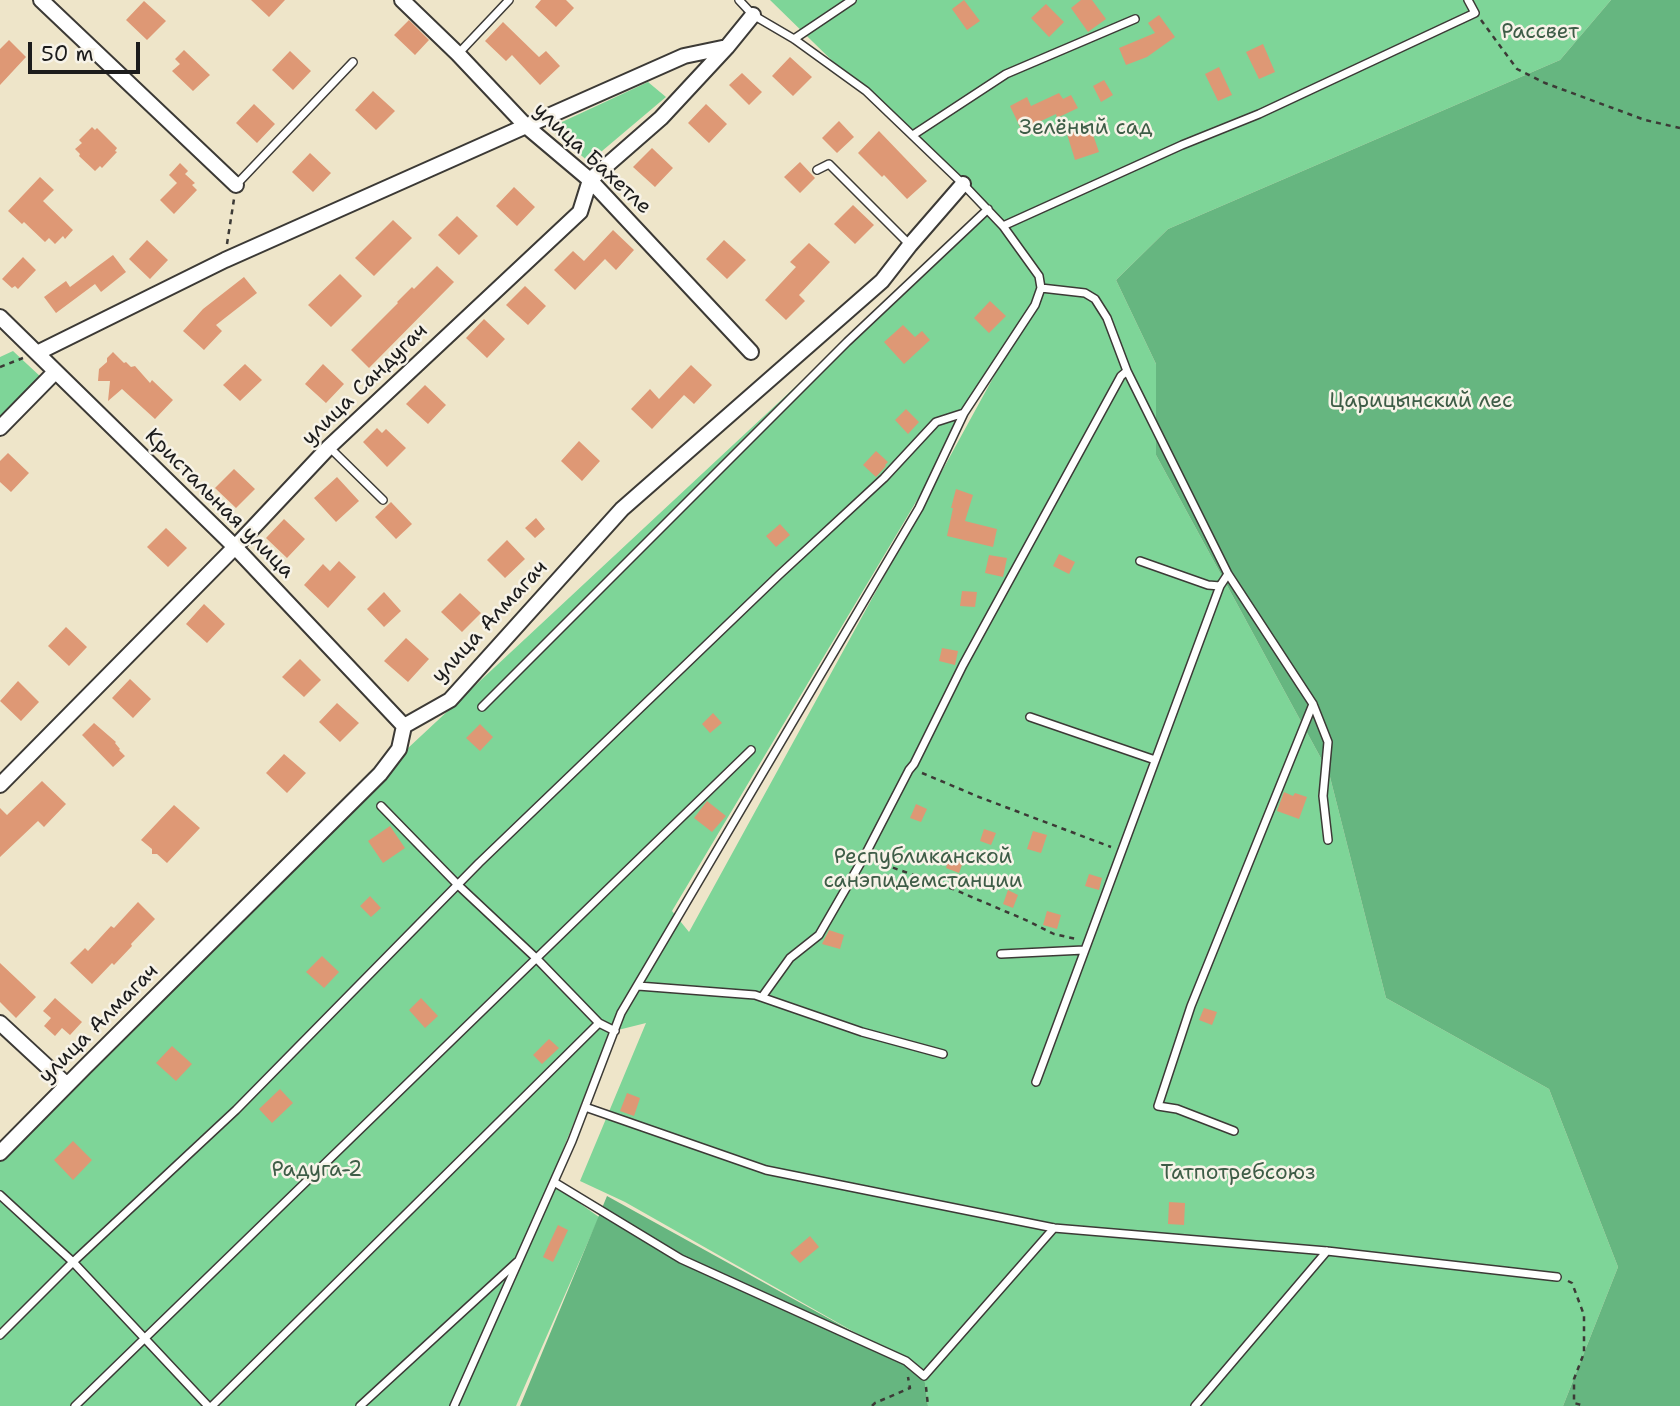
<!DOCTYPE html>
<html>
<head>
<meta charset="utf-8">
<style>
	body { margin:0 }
	#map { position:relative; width:1680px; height:1406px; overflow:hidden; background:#eee5c9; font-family:"Shantell Sans",sans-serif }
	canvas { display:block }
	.scale { position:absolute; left:28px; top:42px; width:112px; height:32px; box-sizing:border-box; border:4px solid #1c1c1c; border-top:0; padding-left:9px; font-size:21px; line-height:24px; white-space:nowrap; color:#1c1c1c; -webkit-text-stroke:5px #f7f3e8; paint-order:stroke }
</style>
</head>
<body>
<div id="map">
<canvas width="1680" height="1406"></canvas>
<div class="scale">50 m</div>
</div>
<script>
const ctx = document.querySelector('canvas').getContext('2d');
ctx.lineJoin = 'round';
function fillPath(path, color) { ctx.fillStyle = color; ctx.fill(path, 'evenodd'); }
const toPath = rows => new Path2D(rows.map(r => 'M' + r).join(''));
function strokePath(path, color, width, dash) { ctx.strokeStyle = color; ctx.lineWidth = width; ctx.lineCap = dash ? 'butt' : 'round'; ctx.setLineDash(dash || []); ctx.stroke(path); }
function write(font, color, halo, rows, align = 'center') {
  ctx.font = font + ' "Shantell Sans",sans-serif'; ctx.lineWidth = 5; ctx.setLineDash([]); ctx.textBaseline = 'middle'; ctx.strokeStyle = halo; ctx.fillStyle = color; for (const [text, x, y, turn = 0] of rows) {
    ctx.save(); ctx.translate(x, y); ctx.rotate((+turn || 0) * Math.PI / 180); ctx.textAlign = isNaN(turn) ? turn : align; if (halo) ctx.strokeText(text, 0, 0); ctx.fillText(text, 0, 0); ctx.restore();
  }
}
fillPath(toPath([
	[770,0,1611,0,1560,60,1168,229,1116,280,1156,364,1156,455,1329,773,1386,998,1549,1089,1618,1267,1563,1406,928,1406,924,1377,921,1370,625,1202,580,1181,646,1023,610,1032,550,1182,599,1217,516,1406,0,1406,0,1160,407,749,985,210],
	[1009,346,1010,347,689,932,672,911],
	[648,82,666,97,589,162,549,128],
	[13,351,42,378,0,416,0,357]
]), '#7ed598');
fillPath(toPath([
	[1611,0,1680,0,1680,1406,1563,1406,1618,1267,1549,1089,1386,998,1329,773,1156,455,1156,364,1116,280,1168,229,1560,60],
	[607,1196,922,1370,924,1376,928,1406,520,1406]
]), '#66b680');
fillPath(toPath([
	[251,0,285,0,269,17],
	[541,0,566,0,574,8,556,27,535,7],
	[964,0,980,21,967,30,952,9],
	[1081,0,1092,0,1106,19,1088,32,1071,8],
	[144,1,166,21,147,40,126,20],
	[1046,4,1064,22,1049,37,1031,18],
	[1159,15,1175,37,1147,57,1126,65,1119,48,1155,33,1148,23],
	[409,20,429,40,415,55,394,35],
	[503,22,539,57,546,51,560,66,540,85,512,55,506,61,485,41],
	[9,40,26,57,0,85,0,49],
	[1263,44,1275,72,1259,79,1246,52],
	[184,50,210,75,193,91,172,71,180,64,175,59],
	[290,51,311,71,293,90,272,70],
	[790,57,812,77,793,96,772,76],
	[1219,67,1232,95,1218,101,1205,74],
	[742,73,762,92,749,105,729,85],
	[1104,80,1113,95,1101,102,1093,86],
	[373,91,395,111,376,130,355,110],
	[1059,93,1063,99,1071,95,1078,108,1057,118,1056,114,1026,128,1024,125,1020,127,1010,106,1027,97,1031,106],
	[254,104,275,124,257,143,236,123],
	[706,104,727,124,709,143,688,123],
	[839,121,854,137,837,153,822,138],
	[1090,126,1099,152,1075,160,1067,134],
	[92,127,95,130,97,128,117,148,115,151,117,152,102,168,100,166,95,171,79,156,80,154,75,149,82,143,79,140],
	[879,131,927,181,907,199,884,175,882,177,858,153],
	[652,148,673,168,655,187,633,167],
	[310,153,331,173,313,192,292,172],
	[800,162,815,178,800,193,784,177],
	[180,163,188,171,185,174,195,183,192,185,197,190,174,214,160,200,177,183,169,175],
	[40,177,54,190,43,201,73,230,65,239,63,236,55,244,49,238,45,242,24,222,22,224,8,211],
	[514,187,535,207,517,226,496,206],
	[853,205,874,225,855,244,834,224],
	[457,216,478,236,459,255,438,235],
	[393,220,412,238,374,276,355,258],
	[613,230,634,250,616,270,605,259,575,290,554,270,573,251,584,261],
	[147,240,168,260,150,279,129,259],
	[724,240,746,260,727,279,706,259],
	[809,243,830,262,799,295,805,301,786,320,765,300,796,267,790,262],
	[113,255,126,272,101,292,95,284,56,313,44,297,66,281,70,287],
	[23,257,36,270,18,289,15,286,12,288,2,279],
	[437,266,454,282,369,368,351,350,398,303,397,302,412,287,414,289],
	[340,274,362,296,331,327,308,305],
	[244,277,257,293,216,325,222,331,204,350,183,331,203,309],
	[525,286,546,306,528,325,506,305],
	[990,301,1006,316,989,333,974,318],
	[484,319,505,339,487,358,466,338],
	[903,325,915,337,922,331,930,340,904,364,884,342],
	[113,352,124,363,126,362,131,367,135,366,150,383,152,380,173,400,155,419,122,389,108,401,110,381,98,381,99,369,107,362,107,358],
	[245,364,262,380,240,401,223,385],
	[323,364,344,384,326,403,305,384],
	[691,365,712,385,694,404,684,395,652,429,631,409,650,389,659,399],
	[425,385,446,405,428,424,406,404],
	[906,409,919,422,908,434,895,420],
	[377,428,382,433,386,429,406,448,387,467,363,442],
	[579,441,600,461,582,481,561,461],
	[876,451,888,462,885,465,886,466,876,477,863,465],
	[8,453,29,473,11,492,0,482,0,461],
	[234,469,255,489,236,508,215,488],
	[337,477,359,501,336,522,314,498],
	[956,489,973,495,965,521,997,529,993,547,947,536,953,508,951,508],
	[391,502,412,524,396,539,375,517],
	[536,518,545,529,535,538,525,528],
	[284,519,305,539,287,558,266,538],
	[780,524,790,535,776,547,766,536],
	[166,528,187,548,168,567,147,547],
	[507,540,525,559,505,578,487,560],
	[1059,554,1075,562,1069,574,1053,566],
	[989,555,1007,558,1003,577,985,573],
	[339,561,356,577,328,608,304,585,323,564,330,571],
	[962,591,977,592,975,607,960,606],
	[384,592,401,611,384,627,367,609],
	[460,593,481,613,462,632,441,612],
	[204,604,225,624,207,643,186,624],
	[66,627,87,647,69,666,48,646],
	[406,638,429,659,408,682,384,661],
	[942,648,958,651,955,665,939,661],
	[300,659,321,680,304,697,282,677],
	[130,679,151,699,133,718,112,698],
	[18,681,39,702,21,721,0,701],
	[337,703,359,723,340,742,319,722],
	[713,713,722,723,710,733,702,724],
	[94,723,116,742,115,743,120,749,119,750,125,756,113,767,82,735],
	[480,724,493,737,480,751,466,738],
	[284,754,306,773,287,793,266,773],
	[42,781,66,804,44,827,38,821,0,857,0,808,7,815],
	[1284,792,1293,796,1295,793,1307,797,1299,819,1277,811],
	[707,801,726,816,712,832,694,818],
	[916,804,927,809,921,822,910,818],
	[174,805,200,828,167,863,157,854,152,854,152,849,141,840],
	[390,826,405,848,383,863,368,841],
	[984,829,996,833,991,845,980,841],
	[1033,831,1047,835,1041,853,1027,849],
	[949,858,963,862,959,873,946,868],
	[1089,874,1102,878,1099,890,1085,886],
	[1008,890,1018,895,1013,908,1003,904],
	[370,896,381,908,371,917,360,906],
	[138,902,155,919,131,944,132,946,114,965,112,963,92,984,70,963,85,948,88,951,111,926,114,928],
	[1047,911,1061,915,1057,929,1043,925],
	[829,930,844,935,840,949,822,944],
	[322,956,339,972,324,988,306,972],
	[0,963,36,997,16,1018,0,1002],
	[55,998,82,1022,70,1035,62,1028,55,1036,44,1026,51,1018,43,1011],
	[421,998,438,1016,425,1028,409,1010],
	[1204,1008,1217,1012,1212,1025,1199,1020],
	[549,1039,559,1048,542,1064,533,1055],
	[172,1046,192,1064,176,1081,156,1063],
	[280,1089,293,1103,272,1123,259,1109],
	[627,1093,640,1098,634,1116,620,1111],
	[73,1141,92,1160,73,1180,54,1160],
	[1169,1202,1185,1203,1184,1225,1168,1224],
	[558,1225,568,1230,553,1262,543,1257],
	[810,1236,819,1247,800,1263,790,1253]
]), '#de9875');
const service = toPath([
	[794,39,852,0],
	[458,54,509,0],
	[913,135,1006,74,1135,19],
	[817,170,829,164,910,245],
	[236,185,353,62],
	[1003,226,1182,145,1259,114,1475,13,1468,0],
	[1041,288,1085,293,1095,299,1107,318,1127,371,1228,574,1313,704,1328,742,1323,796,1328,840],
	[329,447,383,500],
	[1140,561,1208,585,1220,586],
	[482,707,847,342,988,209],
	[1030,717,1155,760],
	[381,806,458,885,537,959,599,1023],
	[1001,954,1084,950],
	[638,986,755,995,862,1032,943,1054],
	[762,997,790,958,819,935,830,916,864,857,909,770,914,764,963,665,1121,376,1127,371],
	[1036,1082,1220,586,1228,574],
	[585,1107,766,1170,1054,1228,1327,1251,1557,1277],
	[1234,1131,1177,1109,1158,1106,1191,1006,1313,704],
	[554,1182,681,1259,906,1361,924,1376,1054,1228],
	[0,1195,73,1262,208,1406],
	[0,1335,73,1262,236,1110,479,863,779,575,884,478,936,422,964,413],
	[75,1406,751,750],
	[212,1406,599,1023,615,1031],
	[360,1406,517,1262],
	[454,1406,572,1141,621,1013,919,508,964,413,1035,305,1041,288,1039,276,1003,226,963,184,866,91,794,39,753,15,739,0],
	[1195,1406,1327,1251]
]);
const minor = toPath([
	[41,0,236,185],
	[402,0,458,54,526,126,590,180,751,352],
	[0,317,235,547,404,726],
	[37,353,225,260,526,126,684,56,727,47],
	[0,428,55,372],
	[0,785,235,547,329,447,580,212,590,180,661,118,727,47,753,15],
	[0,1023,67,1085],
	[0,1153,84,1068,380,774,399,749,404,726,450,700,622,509,882,281,910,245,963,184]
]);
strokePath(service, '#3c3a36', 10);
strokePath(minor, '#3c3a36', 18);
strokePath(toPath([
	[1481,20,1517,69,1545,83,1645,120,1680,128],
	[227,244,234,199],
	[0,367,23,358],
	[922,773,979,797,1111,847],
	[874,861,953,889,1028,921,1054,934,1076,939],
	[1568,1281,1572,1283,1584,1315,1584,1353,1574,1379,1574,1403,1585,1406],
	[926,1387,928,1406],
	[872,1406,875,1403,910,1388,908,1377]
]), '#3c3a36', 2.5, [5, 5]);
strokePath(service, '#fff', 7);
strokePath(minor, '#fff', 14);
write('21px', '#3e5d47', '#f7f3e8', [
	["Рассвет",1540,33],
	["Зелёный сад",1086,129],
	["Царицынский лес",1421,402],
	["Республиканской",923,858],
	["санэпидемстанции",923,882],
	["Радуга-2",317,1171],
	["Татпотребсоюз",1238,1174]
]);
write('21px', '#1c1c1c', '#f7f3e8', [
	["улица Бахетле",592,159,43],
	["улица Сандугач",365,385,-44],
	["Кристальная улица",219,504,45],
	["улица Алмагач",490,622,-47],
	["улица Алмагач",99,1024,-45]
]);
</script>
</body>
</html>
